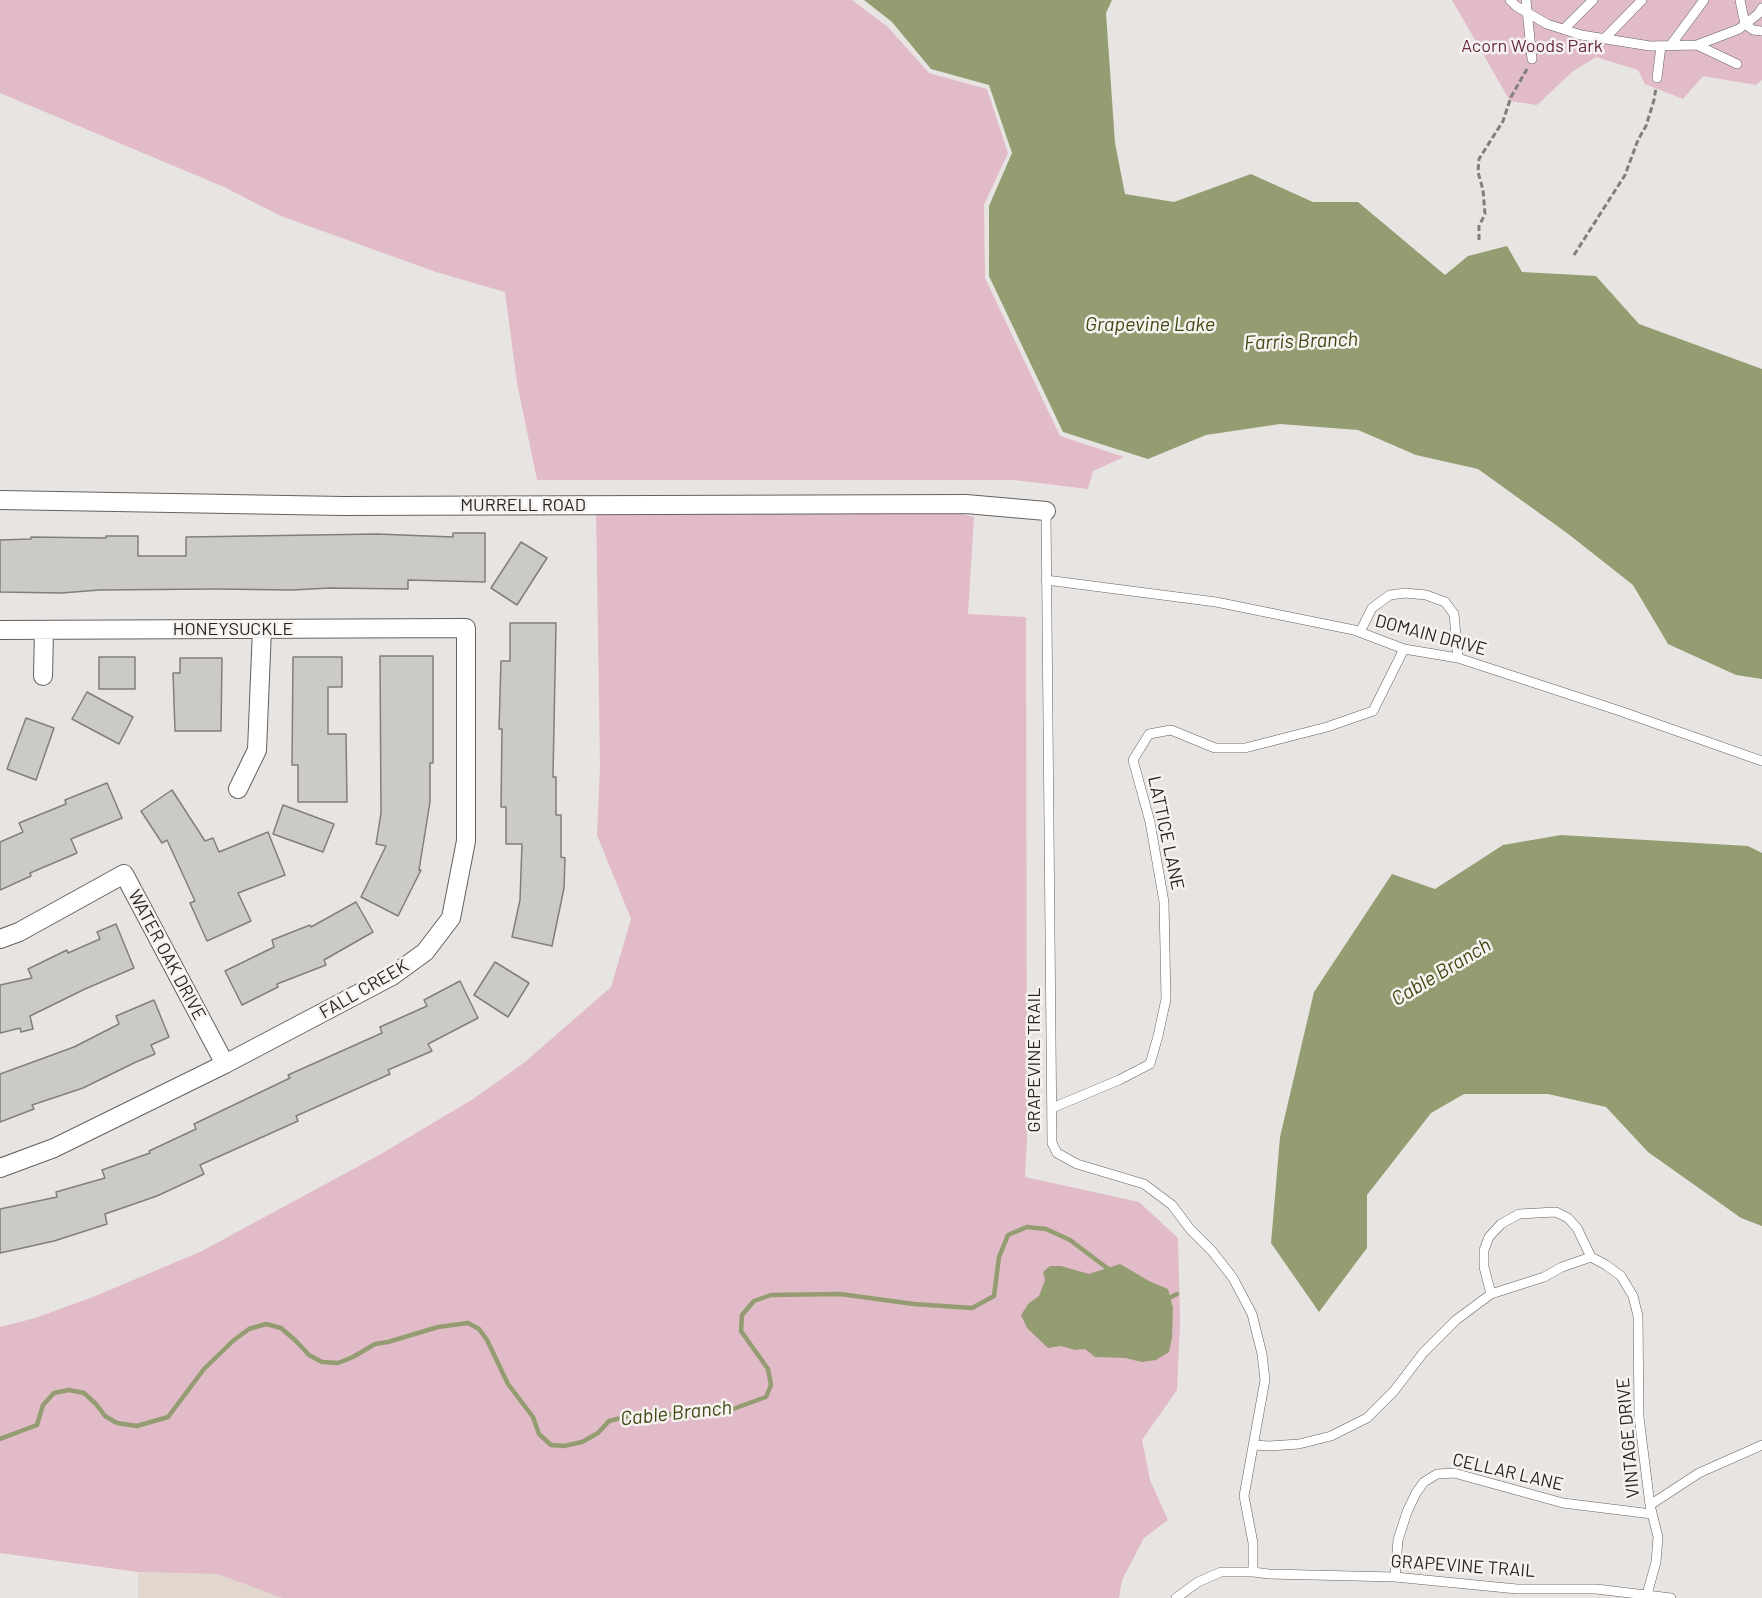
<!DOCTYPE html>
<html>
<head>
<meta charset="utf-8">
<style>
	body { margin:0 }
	canvas { display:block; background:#e8e4e2 }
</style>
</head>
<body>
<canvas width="1762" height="1598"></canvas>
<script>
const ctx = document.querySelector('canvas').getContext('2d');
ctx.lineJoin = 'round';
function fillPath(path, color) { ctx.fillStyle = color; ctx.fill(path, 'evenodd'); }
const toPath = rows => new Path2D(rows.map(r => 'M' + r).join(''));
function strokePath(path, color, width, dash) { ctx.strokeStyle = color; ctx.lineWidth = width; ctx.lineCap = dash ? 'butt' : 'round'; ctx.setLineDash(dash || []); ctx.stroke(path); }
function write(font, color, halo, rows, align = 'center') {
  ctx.font = font + ' Barlow,sans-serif'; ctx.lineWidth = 5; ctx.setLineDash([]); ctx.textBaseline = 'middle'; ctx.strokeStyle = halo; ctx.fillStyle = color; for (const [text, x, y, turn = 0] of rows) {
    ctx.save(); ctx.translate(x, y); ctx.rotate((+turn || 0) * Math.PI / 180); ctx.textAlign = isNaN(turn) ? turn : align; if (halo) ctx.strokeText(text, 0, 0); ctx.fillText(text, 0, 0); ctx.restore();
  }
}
fillPath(toPath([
	[138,1572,218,1574,282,1598,138,1598]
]), '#e2d7cf');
fillPath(toPath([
	[0,0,852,0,888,27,929,73,987,89,1008,153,984,205,985,278,1060,436,1124,457,1093,471,1088,489,1014,480,537,480,517,383,505,292,436,272,281,216,224,187,0,93],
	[1452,0,1762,0,1762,80,1756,85,1703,76,1683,99,1645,84,1638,70,1596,57,1572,72,1537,105,1510,101],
	[596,504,955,512,974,517,968,614,1026,617,1027,1138,1025,1177,1139,1202,1178,1238,1180,1322,1177,1390,1142,1440,1150,1480,1168,1520,1144,1538,1122,1580,1119,1598,282,1598,218,1574,138,1572,0,1553,0,1327,35,1318,93,1297,202,1251,381,1154,473,1099,525,1062,611,987,631,919,597,835,600,767]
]), '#e2bbc8');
fillPath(toPath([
	[864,0,1112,0,1106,13,1115,143,1125,194,1174,202,1251,174,1313,202,1358,202,1445,275,1468,256,1507,246,1522,272,1596,276,1639,324,1762,369,1762,679,1736,675,1668,644,1633,585,1567,533,1478,469,1416,455,1358,430,1280,424,1206,435,1148,459,1063,432,989,276,989,206,1012,153,989,85,931,69,892,22],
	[1561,835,1748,846,1762,853,1762,1226,1741,1218,1648,1152,1606,1107,1548,1094,1464,1094,1431,1113,1367,1195,1367,1248,1319,1312,1271,1243,1280,1137,1314,992,1392,874,1435,889,1503,845],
	[1120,1264,1149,1281,1168,1289,1173,1308,1172,1338,1169,1352,1156,1360,1142,1362,1125,1358,1095,1357,1085,1349,1075,1350,1061,1346,1048,1348,1027,1328,1021,1315,1029,1303,1039,1296,1045,1280,1043,1272,1050,1266,1061,1266,1089,1274]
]), '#949d71');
strokePath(toPath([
	[1165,1300,1177,1294],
	[0,1439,37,1425,43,1405,54,1393,69,1390,84,1393,96,1404,105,1416,117,1423,137,1426,168,1417,204,1369,234,1340,249,1329,266,1324,281,1328,296,1341,309,1355,322,1362,338,1363,353,1357,375,1344,388,1342,438,1327,468,1323,479,1329,487,1340,508,1384,533,1417,539,1434,551,1445,564,1446,582,1442,598,1433,609,1421,629,1416,657,1417,684,1412,730,1410,766,1397,771,1385,768,1369,741,1331,742,1315,754,1301,771,1295,840,1294,914,1304,972,1308,994,1296,999,1257,1008,1235,1027,1227,1046,1229,1070,1240,1111,1271]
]), '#949d71', 4.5);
const building = toPath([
	[453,533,485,533,485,582,408,580,408,589,330,588,292,590,215,589,100,590,61,593,0,592,0,540,31,539,31,537,106,538,106,536,138,536,138,556,186,556,186,537,377,534,453,537,453,533],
	[521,542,547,558,517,605,491,588,521,542],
	[510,623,556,623,553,777,556,777,556,815,561,815,561,857,565,858,564,888,552,946,512,937,520,900,522,844,506,844,506,807,501,807,502,729,499,729,501,661,510,661,510,623],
	[380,656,433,656,433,763,430,763,430,802,419,870,421,870,398,916,361,897,386,846,376,844,381,813,380,656],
	[99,657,135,657,135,689,99,689,99,657],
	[293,657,342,657,342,687,328,687,328,734,346,734,347,802,298,802,298,765,292,765,293,657],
	[180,658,222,658,221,731,175,731,173,673,180,673,180,658],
	[87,692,133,717,119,744,72,719,87,692],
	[26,718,54,728,36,780,7,769,26,718],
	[107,783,122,818,71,839,77,853,30,873,31,876,0,890,0,842,23,832,19,823,66,804,65,800,107,783],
	[172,790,205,841,213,838,219,852,268,832,285,875,238,893,251,921,207,941,190,903,195,901,167,840,162,843,141,811,172,790],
	[283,805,334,824,323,852,273,834,283,805],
	[356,902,373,932,324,960,326,965,277,984,278,987,242,1005,225,971,274,947,272,940,310,925,311,927,356,902],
	[116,924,134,968,85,989,30,1016,33,1029,21,1032,20,1028,0,1033,0,985,32,978,28,969,67,950,68,953,100,939,97,932,116,924],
	[495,962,529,983,508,1017,474,995,495,962],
	[460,981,478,1018,428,1044,432,1051,388,1070,390,1074,296,1116,298,1121,200,1165,204,1174,157,1196,105,1214,107,1224,54,1241,0,1253,0,1209,57,1197,56,1192,105,1178,102,1170,150,1153,149,1151,196,1129,194,1124,290,1078,288,1075,382,1033,380,1027,427,1006,424,1000,460,981],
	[154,1000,169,1037,151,1045,155,1054,136,1062,83,1088,32,1105,34,1109,0,1122,0,1074,74,1047,119,1024,116,1016,154,1000]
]);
fillPath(building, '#cbcac6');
strokePath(building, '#817f7b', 1.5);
const lane = toPath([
	[1510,0,1516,6,1547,24,1581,35,1650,46,1697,45,1739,29,1758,14,1762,8],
	[1526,0,1532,59],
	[1740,0,1745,24,1753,30,1762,31],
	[1564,29,1593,0],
	[1604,39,1642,0],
	[1697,45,1737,64],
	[1670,46,1704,0],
	[1657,78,1661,46],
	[1046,511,1052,1143,1057,1153,1077,1164,1144,1184,1172,1205,1190,1229,1212,1251,1233,1278,1252,1314,1262,1354,1265,1380,1244,1496,1253,1543,1253,1572],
	[1046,580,1216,602,1354,630,1404,649,1458,658,1620,711,1762,761],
	[1360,632,1372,608,1390,595,1405,593,1426,595,1445,602,1454,614,1458,658],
	[1052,1108,1119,1080,1150,1064,1158,1036,1166,999,1164,902,1150,822,1133,760,1149,734,1171,730,1215,748,1245,748,1327,727,1373,711,1404,649],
	[1491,1294,1484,1267,1484,1250,1489,1237,1501,1224,1519,1214,1556,1212,1568,1218,1577,1228,1591,1257,1606,1265,1621,1276,1633,1296,1638,1316,1639,1417,1650,1505,1658,1537,1656,1562,1646,1598],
	[1254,1445,1269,1446,1299,1444,1331,1436,1367,1418,1394,1391,1423,1353,1456,1320,1491,1294,1544,1277,1562,1267,1591,1257],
	[1650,1505,1699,1473,1762,1445],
	[1395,1577,1398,1540,1407,1512,1416,1493,1424,1482,1437,1474,1454,1473,1563,1503,1652,1514],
	[1176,1598,1198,1582,1221,1572,1253,1572,1269,1574,1395,1577,1517,1589,1596,1589,1671,1598]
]);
const street = toPath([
	[0,500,343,506,966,504,1046,511],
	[0,630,466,628,466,841,451,918,425,952,392,976,225,1064,54,1148,0,1168],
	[43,676,44,630],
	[238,789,257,750,262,629],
	[0,939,19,932,124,874,225,1064]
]);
strokePath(lane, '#65615f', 10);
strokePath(street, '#65615f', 20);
strokePath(toPath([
	[1479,240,1479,226,1485,214,1483,190,1478,172,1479,159,1503,121,1511,97,1527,69],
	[1574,255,1625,175,1638,140,1646,126,1654,100,1656,88]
]), '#817f7d', 3, [6, 3]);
strokePath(lane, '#fff', 9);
strokePath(street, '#fff', 18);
write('18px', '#682b45', '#f6f2ef', [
	["Acorn Woods Park",1532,46]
]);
write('18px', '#272625', '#f6f2ef', [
	["MURRELL ROAD",523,505],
	["HONEYSUCKLE",233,629],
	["DOMAIN DRIVE",1431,635,15],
	["LATTICE LANE",1166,833,78],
	["WATER OAK DRIVE",167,955,62],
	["FALL CREEK",364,989,-30],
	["GRAPEVINE TRAIL",1034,1060,-90],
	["VINTAGE DRIVE",1628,1438,-95],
	["CELLAR LANE",1508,1472,13],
	["GRAPEVINE TRAIL",1463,1566,4]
]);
write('italic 20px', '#414814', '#f6f2ef', [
	["Grapevine Lake",1150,324],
	["Farris Branch",1301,341,-2],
	["Cable Branch",1441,972,-31],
	["Cable Branch",676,1413,-6]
]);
</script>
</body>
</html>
